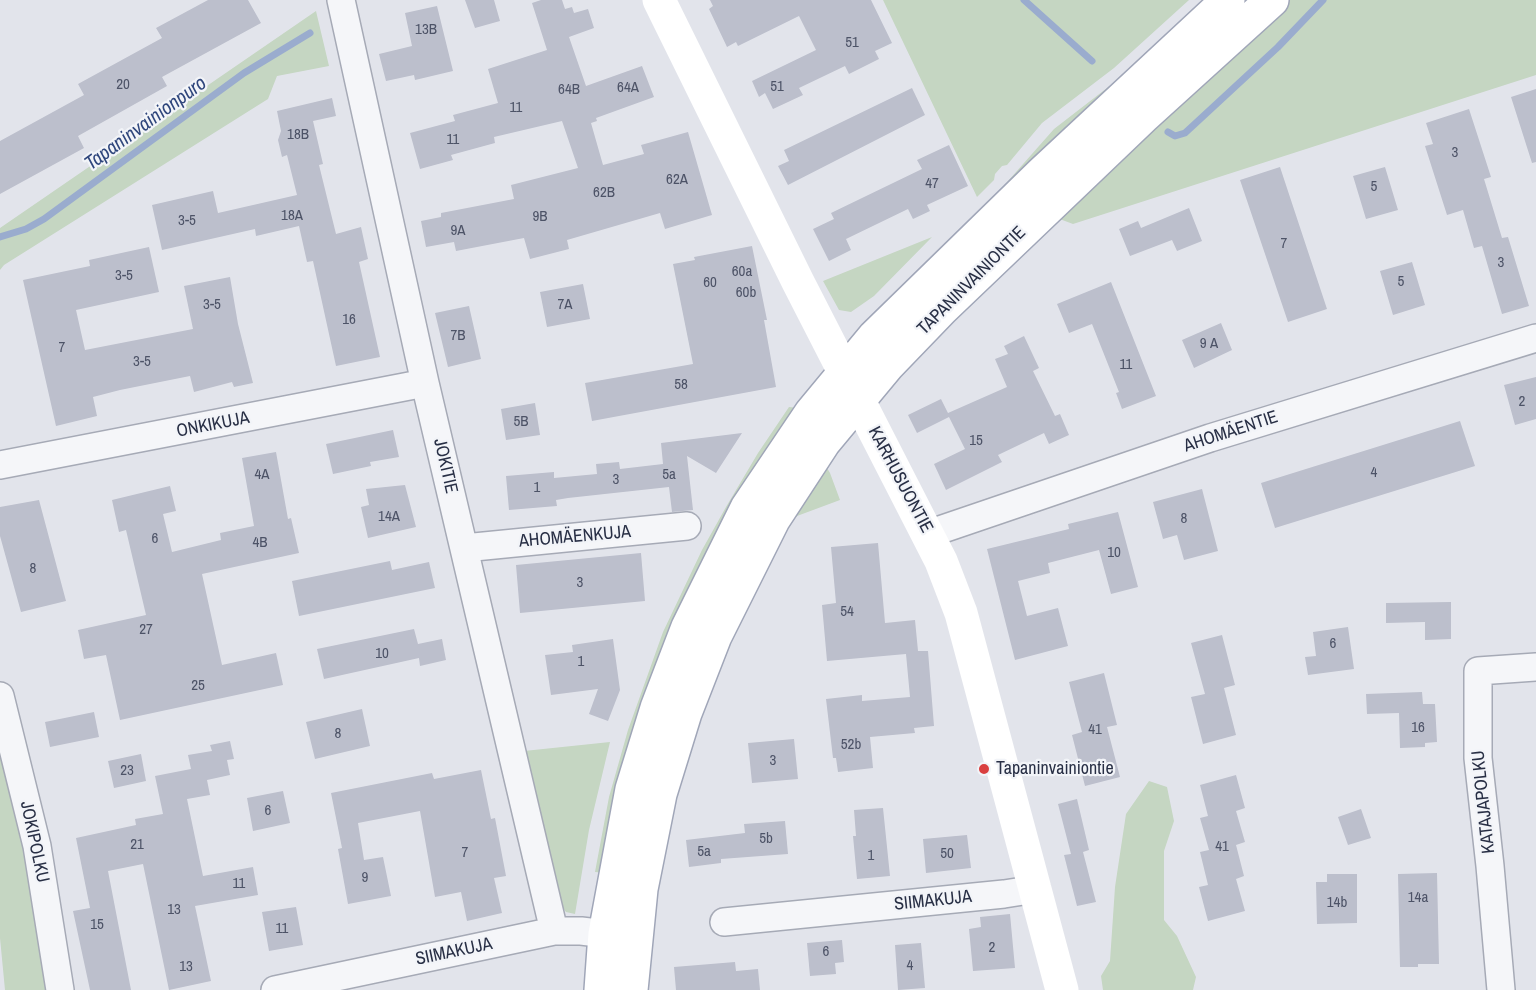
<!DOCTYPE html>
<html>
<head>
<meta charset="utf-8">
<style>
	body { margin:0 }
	canvas { display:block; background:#e2e4eb }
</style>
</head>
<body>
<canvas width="1536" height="990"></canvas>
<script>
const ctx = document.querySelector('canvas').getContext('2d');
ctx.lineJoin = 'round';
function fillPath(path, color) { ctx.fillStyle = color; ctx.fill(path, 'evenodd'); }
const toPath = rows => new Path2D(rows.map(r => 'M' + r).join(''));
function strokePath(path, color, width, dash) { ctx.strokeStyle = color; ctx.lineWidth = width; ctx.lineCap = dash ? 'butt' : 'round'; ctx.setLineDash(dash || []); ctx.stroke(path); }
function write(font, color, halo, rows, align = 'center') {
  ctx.font = font + ' "Archivo Narrow",sans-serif'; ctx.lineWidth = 4.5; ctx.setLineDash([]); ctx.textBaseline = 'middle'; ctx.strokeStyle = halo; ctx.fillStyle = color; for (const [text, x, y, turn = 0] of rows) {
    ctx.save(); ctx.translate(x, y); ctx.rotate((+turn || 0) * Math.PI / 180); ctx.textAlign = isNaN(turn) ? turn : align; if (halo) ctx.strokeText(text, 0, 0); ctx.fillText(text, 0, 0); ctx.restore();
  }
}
fillPath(toPath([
	[883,0,1189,0,1114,68,1042,123,1007,165,1002,166,995,174,994,180,977,197],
	[1281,0,1536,0,1536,75,1073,224,1057,218],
	[316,11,329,66,277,76,268,99,4,265,0,270,0,228],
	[1129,71,873,315,1001,189,1054,129],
	[932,237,874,296,851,312,839,310,823,281],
	[789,407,799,408,606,873,595,872,609,797,628,730,663,632,702,550,726,507,758,453],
	[822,460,830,473,840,500,797,516,782,534,765,565,726,647,697,722,675,794,657,881,650,882,656,844,677,766,691,718,719,645,744,591,778,529],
	[0,731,26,835,51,990,5,990,0,938],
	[610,742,589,830,575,914,566,912,559,903,524,751],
	[1149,781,1167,787,1174,821,1164,851,1164,920,1177,936,1196,977,1193,990,1103,990,1101,976,1110,961,1115,887,1126,814]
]), '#c5d6c2');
strokePath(toPath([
	[1024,0,1092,61],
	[1168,132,1175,136,1185,133,1278,47,1323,0],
	[0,237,26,229,44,219,244,73,310,33]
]), '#9aacce', 7);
fillPath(toPath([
	[208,0,248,0,261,23,162,77,167,86,78,136,84,148,0,194,0,141,84,95,78,84,162,38,156,28],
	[465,0,494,0,500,21,475,28],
	[541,0,562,0,565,9,572,7,574,13,588,9,594,28,569,37,586,86,642,66,654,97,596,118,597,121,591,123,603,165,644,154,641,145,688,132,712,215,665,229,660,213,567,240,569,249,530,259,524,238,456,251,454,242,426,247,421,221,441,217,441,213,514,199,511,185,578,168,562,121,494,137,495,143,451,155,453,160,420,169,410,133,455,121,453,115,498,103,488,69,547,50,532,3],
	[710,0,871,0,892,43,875,51,879,59,849,74,845,66,799,88,803,95,773,109,765,93,759,97,752,81,816,50,799,16,738,46,736,42,727,47,709,9,713,6],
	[437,6,453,71,415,80,414,75,386,81,379,54,412,46,405,13],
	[912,88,925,115,788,185,778,166,789,161,784,150],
	[1536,89,1536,162,1532,163,1511,97],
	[332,98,336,116,313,121,323,164,319,165,336,234,361,227,368,259,359,262,380,357,336,366,313,261,307,262,299,226,256,236,255,229,162,250,152,205,213,191,218,213,297,195,287,155,282,157,278,140,281,131,277,111],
	[1469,109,1491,177,1484,179,1502,238,1508,237,1529,306,1502,314,1482,246,1474,248,1463,210,1447,215,1425,146,1433,144,1426,123],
	[949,145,968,186,927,205,930,211,913,219,908,209,846,239,851,250,829,261,813,229,834,219,831,213,922,169,917,160],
	[1280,167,1327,309,1288,322,1240,180],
	[1385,167,1398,210,1366,219,1353,176],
	[1189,208,1202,241,1177,251,1172,240,1130,256,1119,229,1138,221,1141,228],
	[752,246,767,320,764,320,776,387,592,421,585,383,693,364,673,264,695,260,694,257],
	[149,247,159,292,76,310,85,350,193,329,184,286,230,277,238,324,253,383,234,387,232,382,194,392,190,376,120,390,93,397,97,416,56,426,23,280,90,266,89,260],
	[1412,262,1425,305,1393,315,1380,271],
	[1111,282,1156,396,1122,409,1116,393,1119,392,1092,324,1069,333,1057,304],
	[583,284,590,319,547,327,540,292],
	[469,306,481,359,448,367,435,313],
	[1221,323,1232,350,1194,368,1182,340],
	[1024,336,1039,368,1033,371,1055,416,1060,414,1069,435,1049,444,1044,433,998,455,1002,462,946,490,934,464,965,449,949,417,917,433,908,415,941,399,948,413,1007,387,995,359,1008,354,1004,346],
	[1536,377,1536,419,1515,425,1504,385],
	[535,403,540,435,506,440,501,409],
	[1460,421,1475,466,1275,528,1261,483],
	[393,430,399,457,370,462,371,466,333,474,326,444],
	[742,433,716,473,687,456,693,510,672,512,669,487,568,498,556,500,557,506,509,510,506,476,554,472,554,478,597,474,596,464,619,462,620,469,663,464,661,443],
	[276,452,288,519,291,518,299,553,202,574,222,665,276,653,283,685,120,720,106,655,84,659,78,630,146,615,126,530,119,532,112,500,170,486,176,511,163,514,172,552,221,540,220,533,254,526,242,458],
	[405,485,416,527,368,538,361,507,369,505,366,489],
	[1202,489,1218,551,1184,560,1177,535,1163,539,1153,502],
	[39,500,66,601,21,612,0,536,0,507],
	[1118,512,1138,587,1111,594,1099,550,1048,563,1050,573,1018,581,1027,616,1058,608,1068,646,1015,660,987,549,1069,529,1068,524],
	[878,543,885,623,915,620,918,651,928,651,934,726,914,728,915,733,870,737,873,768,838,772,836,758,833,758,826,699,862,695,862,701,910,697,906,654,827,661,822,605,836,603,831,547],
	[641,553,645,601,520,613,516,565],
	[390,561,392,570,429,562,435,588,299,616,292,581],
	[1451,602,1451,639,1425,640,1425,622,1386,623,1386,603],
	[1348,627,1354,669,1308,675,1305,657,1316,656,1313,632],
	[414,629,418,644,442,639,446,660,420,666,419,658,324,679,317,649],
	[1222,635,1235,685,1224,688,1236,735,1203,744,1191,697,1205,694,1191,643],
	[613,639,620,690,608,721,589,714,598,689,551,695,545,655,573,652,572,645],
	[1104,673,1117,725,1107,727,1120,777,1085,786,1072,735,1082,732,1069,682],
	[1422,692,1423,704,1435,704,1437,742,1425,743,1425,747,1400,748,1399,713,1367,714,1366,694],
	[362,709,370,746,315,759,306,722],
	[94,712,99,737,50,747,45,722],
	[794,739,798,779,752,783,748,743],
	[230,741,234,759,227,760,230,775,207,780,210,795,187,799,203,876,253,867,258,895,195,906,211,981,169,990,143,864,108,871,131,990,90,990,73,911,90,908,76,838,136,825,135,819,163,814,155,776,191,769,188,755,212,751,210,745],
	[141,754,146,781,114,788,108,761],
	[481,770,491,819,495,818,506,876,494,878,502,913,467,921,461,892,435,897,420,811,358,823,364,860,383,857,391,896,348,904,338,849,342,848,331,793,432,773,434,779],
	[1236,775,1245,808,1236,811,1245,842,1236,845,1244,876,1236,879,1245,911,1208,921,1199,887,1208,885,1200,852,1209,850,1200,818,1208,816,1200,785],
	[283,791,290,823,253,831,247,798],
	[1077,799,1089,850,1083,852,1096,902,1077,906,1064,855,1071,854,1058,804],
	[883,808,890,876,857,879,853,836,856,836,854,810],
	[1361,809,1371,838,1348,845,1338,817],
	[785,821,788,854,721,859,721,863,689,867,686,840,745,833,744,824],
	[967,835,971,868,926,873,923,839],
	[1437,873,1439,964,1418,964,1418,967,1400,967,1398,874],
	[1327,874,1357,874,1357,923,1317,924,1316,882,1327,882],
	[296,907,303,945,269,951,262,912],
	[1010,914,1015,968,973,971,969,929,981,927,980,917],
	[842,940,844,962,835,963,836,974,810,976,807,943],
	[921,943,925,988,898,990,895,945],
	[735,962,736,971,758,969,760,990,676,990,674,967]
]), '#bcbfcc');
const street = toPath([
	[341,0,425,383,554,931],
	[0,465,425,383],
	[928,534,1210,438,1536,338],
	[464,548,687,526],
	[0,696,37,846,60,990],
	[724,922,1004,894,1036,889],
	[275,990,554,931,581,931,624,936],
	[1501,990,1490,866,1478,758,1478,671,1536,667]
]);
const primary = toPath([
	[601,990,605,934,632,789,657,708,688,627,747,508,811,413,874,337,1042,173,1228,0],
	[631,990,641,889,660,794,685,713,715,636,773,520,824,442,888,365,942,309,1143,117,1272,0]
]);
strokePath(street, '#a6aab6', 30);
strokePath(primary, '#a0a6b8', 36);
strokePath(street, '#f5f6f9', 27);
strokePath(toPath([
	[659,0,798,282,941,561,961,613,1062,990]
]), '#fff', 33);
strokePath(primary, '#fff', 33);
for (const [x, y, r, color] of [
	[984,769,6,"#d93f3f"]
]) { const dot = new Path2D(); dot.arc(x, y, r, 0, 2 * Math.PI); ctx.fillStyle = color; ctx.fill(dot); strokePath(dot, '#f2f4f8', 2); }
write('15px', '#4d5367', null, [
	["13B",426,30],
	["51",852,43],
	["20",123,85],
	["51",777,87],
	["64A",628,88],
	["64B",569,90],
	["11",516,108],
	["18B",298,135],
	["11",453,140],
	["3",1455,153],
	["62A",677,180],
	["47",932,184],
	["5",1374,187],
	["62B",604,193],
	["18A",292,216],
	["9B",540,217],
	["3-5",187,221],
	["9A",458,231],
	["7",1284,244],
	["3",1501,263],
	["60a",742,272],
	["3-5",124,276],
	["5",1401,282],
	["60",710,283],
	["60b",746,293],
	["3-5",212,305],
	["7A",565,305],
	["16",349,320],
	["7B",458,336],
	["9 A",1209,344],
	["7",62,348],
	["3-5",142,362],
	["11",1126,365],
	["58",681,385],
	["2",1522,402],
	["5B",521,422],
	["15",976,441],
	["4",1374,473],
	["4A",262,475],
	["5a",669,475],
	["3",616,480],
	["1",537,488],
	["14A",389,517],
	["8",1184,519],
	["6",155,539],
	["4B",260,543],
	["10",1114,553],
	["8",33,569],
	["3",580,583],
	["54",847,612],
	["27",146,630],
	["6",1333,644],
	["10",382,654],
	["1",581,662],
	["25",198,686],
	["16",1418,728],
	["41",1095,730],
	["8",338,734],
	["52b",851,745],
	["3",773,761],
	["23",127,771],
	["6",268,811],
	["5b",766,839],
	["21",137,845],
	["41",1222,847],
	["5a",704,852],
	["7",465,853],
	["50",947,854],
	["1",871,856],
	["9",365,878],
	["11",239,884],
	["14a",1418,898],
	["14b",1337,903],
	["13",174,910],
	["15",97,925],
	["11",282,929],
	["2",992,948],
	["6",826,952],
	["4",910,966],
	["13",186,967]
]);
write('18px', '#282f45', '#f2f4f8', [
	["TAPANINVAINIONTIE",972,281,-45],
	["ONKIKUJA",213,425,-11],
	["AHOMÄENTIE",1231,432,-18],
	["JOKITIE",445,466,77],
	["KARHUSUONTIE",900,480,62],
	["AHOMÄENKUJA",575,537,-5],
	["KATAJAPOLKU",1484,802,-96],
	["JOKIPOLKU",34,842,78],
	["SIIMAKUJA",933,901,-6],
	["SIIMAKUJA",454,952,-12]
]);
write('18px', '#282f45', '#f2f4f8', [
	["Tapaninvainiontie",996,769]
], 'left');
write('italic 20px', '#2f467c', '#f2f4f8', [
	["Tapaninvainionpuro",146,124,-36]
]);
</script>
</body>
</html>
